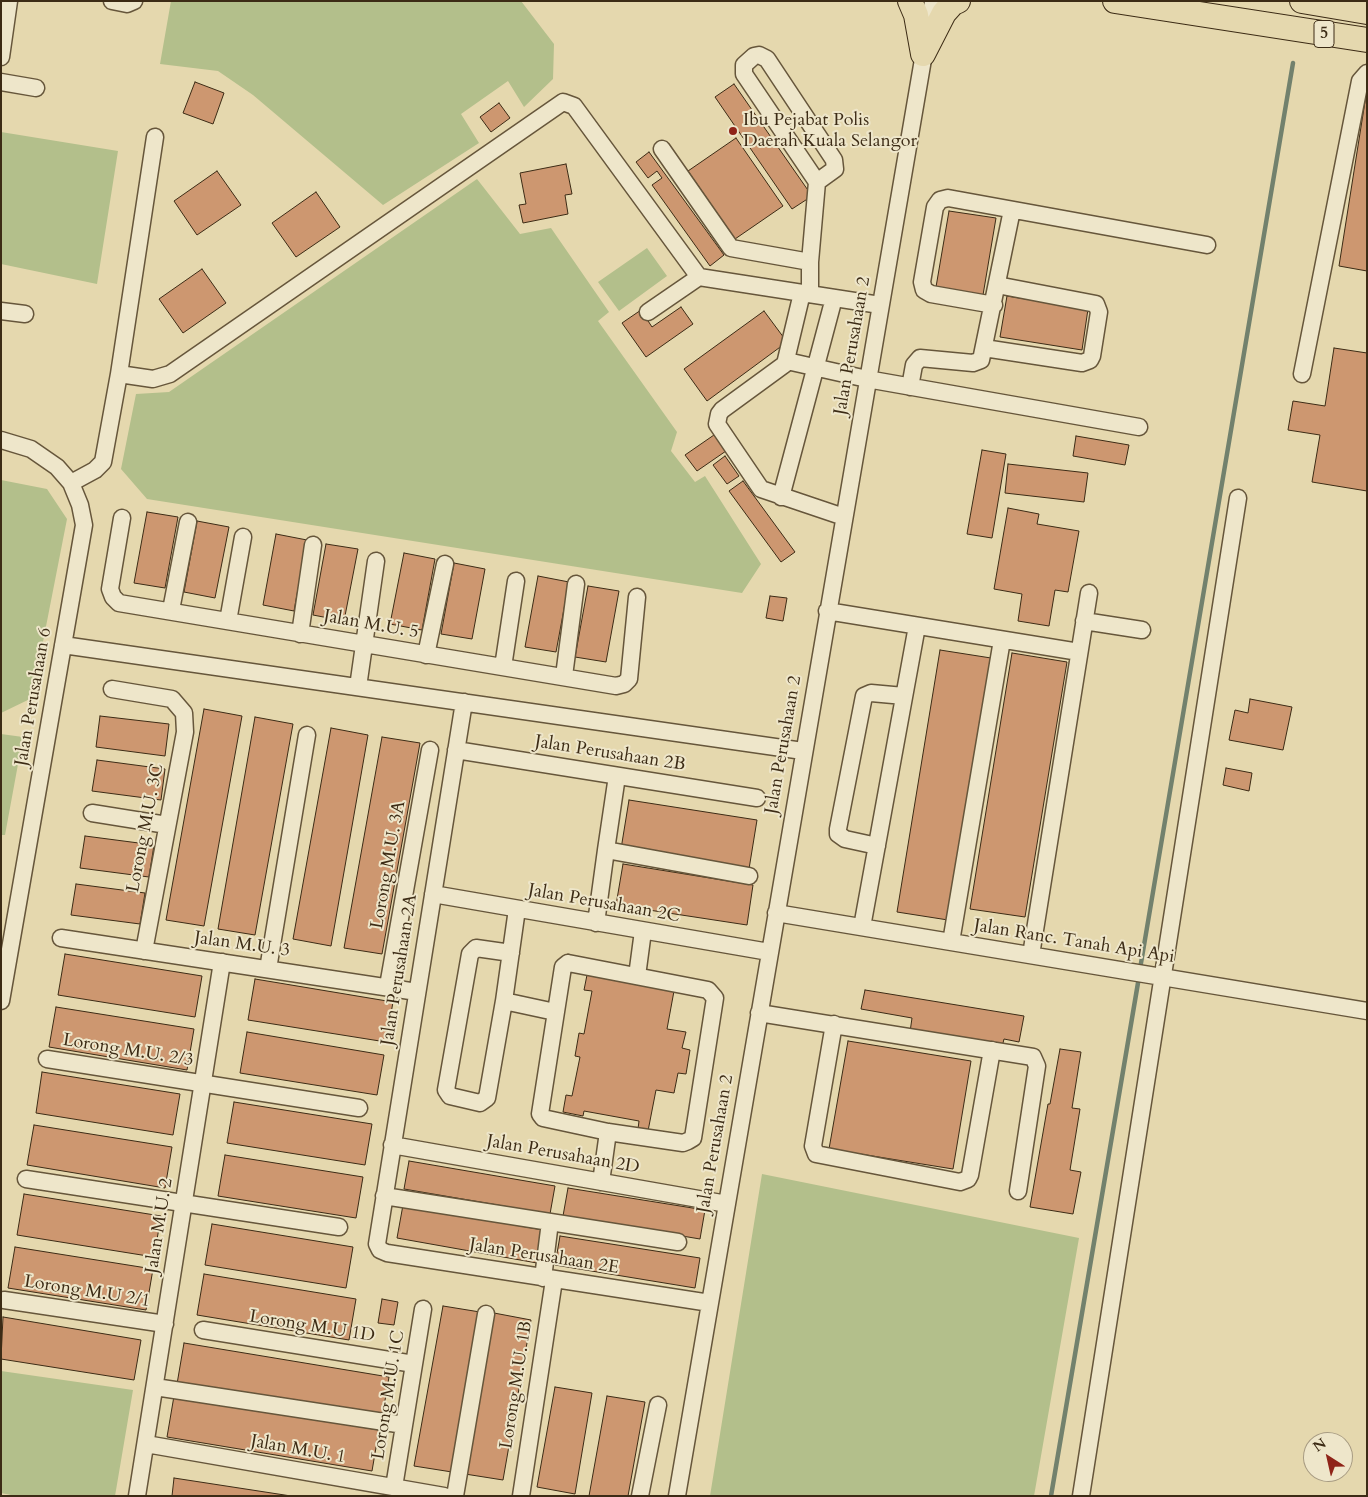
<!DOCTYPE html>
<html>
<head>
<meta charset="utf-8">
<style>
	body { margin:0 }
	#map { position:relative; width:1368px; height:1497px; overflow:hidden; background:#e5d8ae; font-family:Cardo,serif }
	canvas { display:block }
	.frame { position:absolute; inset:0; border:2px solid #3c2b15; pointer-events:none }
	.north { position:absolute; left:1303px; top:1432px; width:50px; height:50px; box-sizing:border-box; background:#eee6ca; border:1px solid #a79b82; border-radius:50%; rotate:325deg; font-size:14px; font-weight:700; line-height:20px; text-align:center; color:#3c2b15 }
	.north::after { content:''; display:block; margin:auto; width:18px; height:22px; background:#8f2418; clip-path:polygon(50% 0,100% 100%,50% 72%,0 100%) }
</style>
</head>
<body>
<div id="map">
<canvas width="1368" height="1497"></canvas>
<div class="frame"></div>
<div class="north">N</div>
</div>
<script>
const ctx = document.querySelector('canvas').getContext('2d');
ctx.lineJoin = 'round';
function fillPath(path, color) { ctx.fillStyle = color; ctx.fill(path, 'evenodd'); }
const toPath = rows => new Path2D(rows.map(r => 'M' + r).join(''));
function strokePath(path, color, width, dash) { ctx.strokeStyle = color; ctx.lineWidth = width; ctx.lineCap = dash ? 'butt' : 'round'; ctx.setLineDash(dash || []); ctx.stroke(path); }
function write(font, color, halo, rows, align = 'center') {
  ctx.font = font + ' Cardo,serif'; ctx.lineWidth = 4; ctx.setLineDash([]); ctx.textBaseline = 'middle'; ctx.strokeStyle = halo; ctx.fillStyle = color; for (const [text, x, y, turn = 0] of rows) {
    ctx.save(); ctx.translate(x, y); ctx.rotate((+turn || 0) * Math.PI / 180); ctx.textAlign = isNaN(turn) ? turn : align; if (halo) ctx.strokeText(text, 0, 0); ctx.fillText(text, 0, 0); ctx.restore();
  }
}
fillPath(toPath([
	[171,1,521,1,554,44,553,79,524,107,508,81,461,114,479,143,383,205,253,95,218,71,160,64],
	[1,132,118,151,97,284,1,264],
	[477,179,520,234,551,228,609,312,598,321,677,432,671,451,695,482,705,476,761,564,742,593,147,499,121,469,136,394,169,392],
	[647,248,667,276,619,311,598,282],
	[1,480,47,489,67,519,32,698,1,713],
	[1,734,23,737,5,835,1,835],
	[762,1174,1079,1238,1034,1496,710,1496],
	[1,1371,133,1390,115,1496,16,1496,1,1493]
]), '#b3bf8b');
strokePath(toPath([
	[1140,969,1293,63],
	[1051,1496,1139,977]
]), '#72816d', 4.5);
const building = toPath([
	[195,82,224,93,213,124,183,113,195,82],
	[734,84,812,196,792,209,715,97,734,84],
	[1367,89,1367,271,1339,266,1367,89],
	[499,103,510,118,491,132,480,117,499,103],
	[736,138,783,206,735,239,688,171,736,138],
	[649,152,724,255,710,266,652,185,662,178,657,171,648,178,636,162,649,152],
	[566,164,572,194,565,195,568,214,523,223,519,205,526,204,520,173,566,164],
	[217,171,241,205,197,235,174,201,217,171],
	[316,192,340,227,296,257,272,223,316,192],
	[949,211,996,218,983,295,936,287,949,211],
	[202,269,226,303,183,333,159,299,202,269],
	[1007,296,1088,309,1082,350,1000,337,1007,296],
	[681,307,693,324,646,357,622,323,641,310,652,327,681,307],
	[764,311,787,342,707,401,684,369,764,311],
	[1334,348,1367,353,1367,491,1312,482,1320,435,1288,430,1293,401,1325,406,1334,348],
	[714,435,726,451,697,471,685,455,714,435],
	[1076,436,1129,445,1125,465,1073,456,1076,436],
	[982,450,1006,454,992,538,967,534,982,450],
	[725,456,739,476,727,484,713,465,725,456],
	[1008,464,1088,473,1084,502,1005,493,1008,464],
	[743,481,795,552,781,562,729,491,743,481],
	[1008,508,1039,514,1037,524,1079,531,1068,592,1055,590,1049,626,1018,621,1022,594,994,589,1008,508],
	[147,512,178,517,165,588,134,583,147,512],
	[197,521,229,527,215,598,184,592,197,521],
	[276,534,307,540,294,611,263,605,276,534],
	[326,544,358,549,344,621,313,615,326,544],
	[404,553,435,559,422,630,390,624,404,553],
	[454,563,485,569,472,639,441,634,454,563],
	[538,576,569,582,556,652,525,647,538,576],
	[588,586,619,591,606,662,575,657,588,586],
	[770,596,787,598,783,621,766,618,770,596],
	[940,650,991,658,948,920,897,912,940,650],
	[1012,653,1067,662,1025,917,970,909,1012,653],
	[1250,699,1292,707,1283,750,1229,740,1235,710,1248,713,1250,699],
	[204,709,242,716,204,926,166,920,204,709],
	[100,716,169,724,165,756,96,747,100,716],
	[255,717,293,724,255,935,218,929,255,717],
	[331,728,368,735,331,946,293,939,331,728],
	[382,737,420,743,382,954,344,948,382,737],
	[97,760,165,769,161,800,92,791,97,760],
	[1226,768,1252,773,1249,791,1223,785,1226,768],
	[629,800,757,820,749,869,621,849,629,800],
	[85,836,154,845,149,877,80,868,85,836],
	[623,864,753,885,747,925,616,905,623,864],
	[76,884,145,893,140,924,71,915,76,884],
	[65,954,202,976,195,1017,58,995,65,954],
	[587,975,674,991,667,1029,686,1032,682,1048,690,1050,686,1074,678,1073,674,1093,656,1090,648,1131,638,1129,639,1121,584,1111,583,1116,563,1112,566,1095,572,1096,580,1057,575,1056,579,1033,584,1034,592,991,584,990,587,975],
	[255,979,393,1002,386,1042,248,1020,255,979],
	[865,990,1024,1016,1019,1042,1004,1039,1002,1047,910,1032,912,1018,861,1009,865,990],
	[56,1007,194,1029,187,1070,49,1047,56,1007],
	[247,1032,384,1055,377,1095,240,1073,247,1032],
	[848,1041,971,1061,953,1169,829,1149,848,1041],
	[1060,1049,1081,1052,1072,1108,1080,1109,1070,1170,1081,1172,1073,1214,1030,1207,1048,1104,1050,1104,1060,1049],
	[42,1072,180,1094,173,1135,36,1113,42,1072],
	[234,1102,372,1124,365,1165,227,1143,234,1102],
	[34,1125,172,1147,165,1188,27,1165,34,1125],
	[225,1155,363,1177,356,1218,218,1196,225,1155],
	[409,1161,555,1186,550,1214,404,1189,409,1161],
	[568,1188,705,1210,700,1239,563,1216,568,1188],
	[24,1194,161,1216,154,1257,17,1235,24,1194],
	[403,1205,543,1230,537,1263,397,1238,403,1205],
	[212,1224,353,1247,346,1288,205,1265,212,1224],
	[560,1236,700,1258,695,1288,555,1265,560,1236],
	[15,1247,153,1269,146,1310,8,1288,15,1247],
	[204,1274,356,1299,349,1340,197,1315,204,1274],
	[382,1299,398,1302,394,1325,378,1323,382,1299],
	[443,1306,480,1312,452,1472,414,1466,443,1306],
	[494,1313,531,1320,503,1480,465,1474,494,1313],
	[3,1317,141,1340,134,1380,1,1359,3,1317],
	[184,1343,389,1377,382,1418,177,1384,184,1343],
	[555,1387,592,1393,575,1494,537,1487,555,1387],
	[174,1396,379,1430,372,1471,167,1437,174,1396],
	[607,1396,645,1402,628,1496,589,1496,607,1396],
	[174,1478,291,1496,172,1496,174,1478]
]);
fillPath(building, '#cd9770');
strokePath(building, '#3c2b15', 1);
const minor = toPath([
	[112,1,127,4,134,1],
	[1,57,9,1],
	[1,82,36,88],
	[662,149,731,248,810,262,810,294],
	[810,262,817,182,744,74,744,65,754,56,759,55,767,59,834,160,835,169,817,182],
	[802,293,785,364,722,410,719,414,717,424,761,489,844,517],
	[994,305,931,294,924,290,922,282,935,207,940,200,948,198,1207,245],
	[1,311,25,314],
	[648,312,699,277],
	[984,348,1082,363,1090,360,1092,356,1099,312,1096,304,997,285],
	[787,361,867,379,1139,427],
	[119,374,153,379,170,374,563,102,574,106,699,277,880,305],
	[1302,374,1360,81,1367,73],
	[910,387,914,365,920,358,973,363,981,360,1012,210],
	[1,440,31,449,57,467,71,483,80,505,84,525,1,1001],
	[71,483,95,470,103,462,119,374,155,137],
	[781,497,834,298],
	[122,518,110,589,113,597,119,603,616,686,624,684,629,679,637,597],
	[171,610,188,522],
	[827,611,1079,652],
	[228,621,243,537],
	[1084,621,1142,630],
	[300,634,313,545],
	[63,645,803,751],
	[426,655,445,564],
	[503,667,516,581],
	[564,676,576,584],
	[358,687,376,561],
	[112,689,172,699,184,713,185,732,144,951],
	[464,702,377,1244,380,1250,387,1253,710,1303],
	[456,750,757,798],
	[617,776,606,850,749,876],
	[92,813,167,825],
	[877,846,845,839,838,834,838,829,864,696,871,693,904,696],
	[433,894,769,952],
	[776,913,1367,1011],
	[596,923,606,850],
	[862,927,917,626],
	[61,938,417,992],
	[951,942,1002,640],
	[511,953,476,948,470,954,446,1090,450,1096,480,1103,487,1098,504,1001,555,1012],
	[1031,955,1089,593],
	[568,963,708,990,715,998,693,1138,688,1141,683,1143,608,1132,543,1118,540,1114,563,967,568,963],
	[268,969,307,735],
	[637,976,643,931],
	[388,986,430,750],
	[504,1001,517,909],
	[759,1013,1033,1057,1037,1066,1018,1191],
	[834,1024,813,1146,816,1154,960,1182,968,1179,970,1175,992,1050],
	[47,1059,359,1108],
	[392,1145,727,1204],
	[26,1179,339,1227],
	[601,1182,608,1132],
	[384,1196,678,1242],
	[543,1278,550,1222],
	[4,1300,165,1324],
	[203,1330,414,1364],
	[155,1387,404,1425],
	[146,1444,444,1496],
	[394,1487,423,1309],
	[137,1496,222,962],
	[455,1496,486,1314],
	[521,1496,554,1280],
	[640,1496,658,1405],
	[677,1496,933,1],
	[1081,1496,1238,498]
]);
const highway = toPath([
	[910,1,916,15,923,54],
	[1115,1,1367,40],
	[1302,1,1367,12],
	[923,54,944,13,953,3,958,1]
]);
strokePath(minor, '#66563b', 19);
strokePath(highway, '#3c2b15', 26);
strokePath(minor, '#eee6ca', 16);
strokePath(highway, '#e5d8ae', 24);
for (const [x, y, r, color] of [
	[733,131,5,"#8f2418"]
]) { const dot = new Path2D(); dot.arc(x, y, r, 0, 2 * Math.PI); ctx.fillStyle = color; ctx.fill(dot); strokePath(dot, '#eee6ca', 2); }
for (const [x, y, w] of [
	[1324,34,20]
]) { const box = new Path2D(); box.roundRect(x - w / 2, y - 13.5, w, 27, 4); ctx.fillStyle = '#eee6ca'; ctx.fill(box); strokePath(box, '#3c2b15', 1); }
write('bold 16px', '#3c2b15', null, [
	["5",1324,34]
]);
write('18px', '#3c2b15', '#eee6ca', [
	["Ibu Pejabat Polis",743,121],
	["Daerah Kuala Selangor",743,142]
], 'left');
write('18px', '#3c2b15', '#eee6ca', [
	["Jalan Perusahaan 2",853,346,-80],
	["Jalan M.U. 5",371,625,10],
	["Jalan Perusahaan 6",34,697,-80],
	["Jalan Perusahaan 2",784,745,-80],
	["Jalan Perusahaan 2B",610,754,9],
	["Lorong M.U. 3C",146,828,-79],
	["Lorong M.U. 3A",389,865,-80],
	["Jalan Perusahaan 2C",604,904,10],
	["Jalan Ranc. Tanah Api Api",1074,942,9],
	["Jalan M.U. 3",242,945,8],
	["Jalan Perusahaan 2A",400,970,-81],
	["Lorong M.U. 2/3",128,1051,9],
	["Jalan Perusahaan 2",716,1144,-80],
	["Jalan Perusahaan 2D",563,1155,10],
	["Jalan M.U. 2",160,1226,-81],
	["Jalan Perusahaan 2E",544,1257,9],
	["Lorong M.U 2/1",87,1292,9],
	["Lorong M.U 1D",312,1327,9],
	["Lorong M.U. 1B",517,1385,-81],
	["Lorong M.U. 1C",389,1395,-81],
	["Jalan M.U. 1",298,1450,10]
]);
</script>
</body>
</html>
